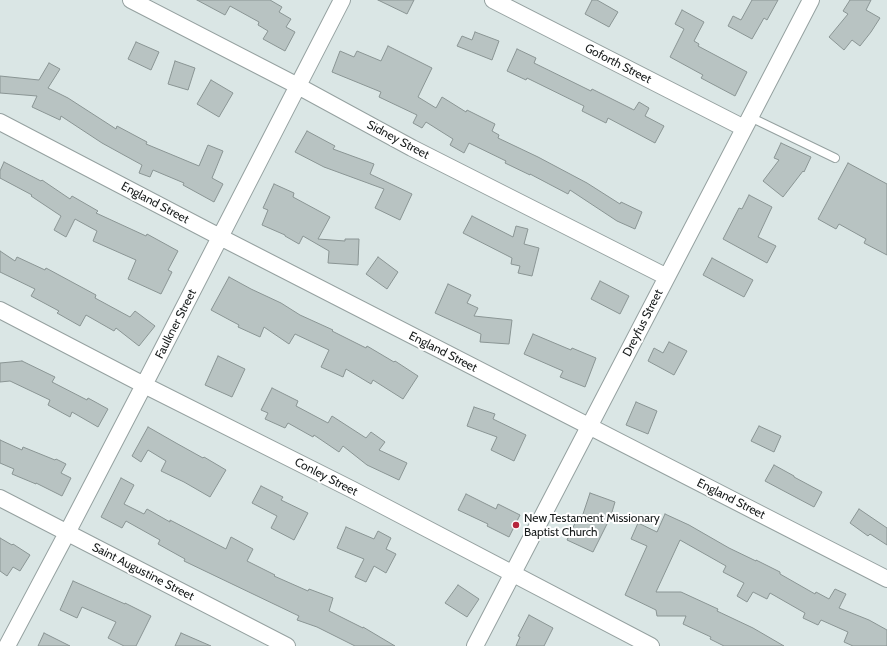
<!DOCTYPE html>
<html>
<head>
<meta charset="utf-8">
<style>
	body { margin:0 }
	canvas { display:block; background:#dae6e5 }
</style>
</head>
<body>
<canvas width="887" height="646"></canvas>
<script>
const ctx = document.querySelector('canvas').getContext('2d');
ctx.lineJoin = 'round';
function fillPath(path, color) { ctx.fillStyle = color; ctx.fill(path, 'evenodd'); }
const toPath = rows => new Path2D(rows.map(r => 'M' + r).join(''));
function strokePath(path, color, width, dash) { ctx.strokeStyle = color; ctx.lineWidth = width; ctx.lineCap = dash ? 'butt' : 'round'; ctx.setLineDash(dash || []); ctx.stroke(path); }
function write(font, color, halo, rows, align = 'center') {
  ctx.font = font + ' Cabin,sans-serif'; ctx.lineWidth = 4; ctx.setLineDash([]); ctx.textBaseline = 'middle'; ctx.strokeStyle = halo; ctx.fillStyle = color; for (const [text, x, y, turn = 0] of rows) {
    ctx.save(); ctx.translate(x, y); ctx.rotate((+turn || 0) * Math.PI / 180); ctx.textAlign = isNaN(turn) ? turn : align; if (halo) ctx.strokeText(text, 0, 0); ctx.fillText(text, 0, 0); ctx.restore();
  }
}
const building = toPath([
	[197,0,270,0,282,7,279,12,291,19,286,27,295,32,285,51,263,39,268,31,258,25,259,22,230,6,225,15,197,0],
	[378,0,414,0,407,14,378,0],
	[592,0,597,0,618,12,609,27,585,14,592,0],
	[752,0,778,0,767,20,764,18,752,39,728,26,733,16,741,20,752,0],
	[850,0,871,0,866,10,880,18,871,32,860,46,852,40,844,50,829,37,848,14,843,11,850,0],
	[682,10,704,22,694,41,699,44,698,46,747,72,735,96,701,78,703,75,670,57,684,29,675,24,682,10],
	[475,32,499,41,492,60,457,46,462,36,472,40,475,32],
	[136,42,159,52,151,70,128,59,136,42],
	[388,46,432,68,418,97,436,108,442,97,466,112,467,110,495,124,492,131,499,135,498,138,538,157,587,183,620,204,621,202,642,212,635,229,617,221,570,190,568,194,530,174,530,175,505,163,506,161,469,143,464,153,450,145,453,139,426,122,422,128,413,123,417,115,379,97,381,92,332,72,340,51,354,57,357,51,381,61,388,46],
	[517,49,536,58,534,63,591,91,592,89,634,110,639,102,649,108,645,116,664,126,655,143,608,118,606,123,582,111,584,106,527,78,526,80,507,71,517,49],
	[175,61,195,68,188,90,168,84,175,61],
	[49,63,60,69,48,88,68,98,116,129,117,126,147,142,146,144,199,166,208,145,223,151,212,178,223,184,214,202,183,185,184,183,153,170,150,177,139,173,142,165,102,143,61,116,60,120,32,107,37,96,0,93,0,76,39,80,49,63],
	[211,80,233,93,219,117,197,104,211,80],
	[307,131,335,146,333,149,374,164,370,174,412,194,400,220,375,208,384,189,324,167,295,152,307,131],
	[781,143,811,157,804,172,803,171,783,197,763,181,779,160,774,158,781,143],
	[4,162,41,181,42,180,70,199,72,196,98,211,96,213,146,236,147,234,178,251,168,270,172,272,161,294,128,279,136,260,93,241,97,231,75,219,66,237,54,230,61,216,31,196,32,195,0,178,0,171,4,162],
	[848,163,887,184,887,255,864,243,866,239,839,224,836,229,818,219,848,163],
	[274,184,294,193,293,197,330,217,318,239,345,241,345,239,359,239,358,265,328,263,329,251,303,236,299,244,285,236,285,235,262,225,268,210,263,208,274,184],
	[749,195,772,207,758,237,776,246,767,263,723,239,739,208,742,209,749,195],
	[472,216,513,237,516,226,528,229,524,244,539,248,532,276,518,273,520,266,511,264,512,258,463,233,472,216],
	[0,251,15,261,17,257,45,270,46,268,96,295,95,298,130,317,135,311,155,326,139,346,116,328,114,331,86,315,80,326,57,313,59,311,31,296,35,289,0,272,0,251],
	[378,257,398,272,387,289,366,274,378,257],
	[712,258,753,280,744,297,703,275,712,258],
	[229,277,251,289,281,303,300,315,333,330,332,331,366,348,367,346,394,362,395,361,418,376,403,399,373,380,371,384,346,369,343,377,321,367,329,350,295,334,289,344,264,327,260,337,238,327,239,325,211,310,229,277],
	[600,281,629,296,620,314,591,299,600,281],
	[448,284,471,295,467,303,478,308,474,316,512,320,509,344,480,342,481,334,435,313,448,284],
	[533,334,571,350,572,348,596,358,585,387,560,377,563,371,524,354,533,334],
	[669,342,687,351,674,375,648,361,654,348,663,353,669,342],
	[218,356,245,369,232,397,205,385,218,356],
	[22,361,55,377,52,382,87,400,88,398,108,409,98,427,72,412,70,417,48,405,50,400,10,381,0,382,0,363,22,361],
	[272,388,298,401,296,406,328,423,332,416,366,438,371,432,385,442,379,450,407,463,399,480,367,465,343,446,339,452,314,435,313,437,288,423,285,428,265,419,268,413,261,410,272,388],
	[636,402,657,411,648,434,626,425,636,402],
	[474,407,495,414,493,419,526,435,514,461,491,450,497,437,467,426,474,407],
	[759,426,781,436,774,452,751,441,759,426],
	[148,427,176,443,203,458,204,457,226,470,210,497,184,482,161,471,166,461,148,450,141,462,132,456,148,427],
	[0,440,22,450,23,447,55,460,56,459,66,464,61,473,71,478,62,496,36,483,36,484,12,474,14,469,0,463,0,440],
	[774,465,794,476,794,477,822,492,814,507,765,481,774,465],
	[121,478,134,485,124,504,144,514,147,509,170,522,170,520,197,534,226,549,231,537,253,549,247,561,275,575,274,576,308,591,309,589,333,598,329,611,363,628,363,627,395,646,355,646,317,627,297,620,299,616,184,561,185,559,158,544,160,540,126,521,122,528,101,517,121,478],
	[261,486,283,497,281,500,308,513,294,540,271,528,277,516,252,503,261,486],
	[590,493,615,502,609,522,608,522,593,552,567,540,576,521,580,523,590,493],
	[466,494,496,509,498,504,520,515,509,537,487,526,488,524,458,510,466,494],
	[859,509,887,528,887,545,870,534,868,536,850,523,859,509],
	[665,514,689,525,729,548,756,561,756,560,780,572,780,574,815,594,816,592,829,599,835,589,846,594,839,608,869,620,887,630,887,646,853,646,844,642,848,632,821,620,818,625,803,618,805,613,770,593,767,599,753,592,747,602,737,596,744,583,723,572,726,566,680,540,656,592,681,592,718,609,717,611,753,628,784,646,724,646,710,639,711,637,683,624,686,616,657,616,656,610,625,595,647,546,631,539,638,523,657,532,665,514],
	[346,527,374,539,378,531,391,538,386,549,396,554,386,573,374,566,366,582,355,577,364,559,337,548,346,527],
	[0,538,12,545,13,544,30,555,20,571,13,567,7,576,0,571,0,538],
	[73,581,125,604,125,603,151,616,136,646,124,646,108,638,116,622,82,607,77,618,60,610,73,581],
	[458,585,479,599,467,617,445,603,458,585],
	[529,615,553,628,544,646,516,646,520,637,518,636,529,615],
	[44,633,70,646,38,646,44,633],
	[181,633,211,646,175,646,181,633]
]);
fillPath(building, '#b8c3c2');
strokePath(building, '#8a9594', 1);
const service = toPath([
	[750,117,835,158]
]);
const minor = toPath([
	[131,0,298,86,412,148,667,277],
	[493,0,744,128],
	[0,122,220,237,887,579],
	[0,310,144,385,353,490,651,646],
	[0,498,287,646],
	[7,646,67,533,144,385,342,0],
	[475,646,811,0]
]);
strokePath(service, '#95a1a0', 10);
strokePath(minor, '#95a1a0', 18);
strokePath(service, '#fff', 8);
strokePath(minor, '#fff', 16);
for (const [x, y, r, color] of [
	[516,525,4,"#b6253c"]
]) { const dot = new Path2D(); dot.arc(x, y, r, 0, 2 * Math.PI); ctx.fillStyle = color; ctx.fill(dot); strokePath(dot, '#fff', 1.5); }
write('12px', '#171b1b', '#fff', [
	["Goforth Street",618,64,27],
	["Sidney Street",398,140,28],
	["England Street",155,203,28],
	["Dreyfus Street",643,323,-63],
	["Faulkner Street",176,324,-63],
	["England Street",443,352,27],
	["Conley Street",326,477,27],
	["England Street",731,499,27],
	["Saint Augustine Street",143,572,27]
]);
write('12px', '#171b1b', '#fff', [
	["New Testament Missionary",524,518],
	["Baptist Church",524,532]
], 'left');
</script>
</body>
</html>
